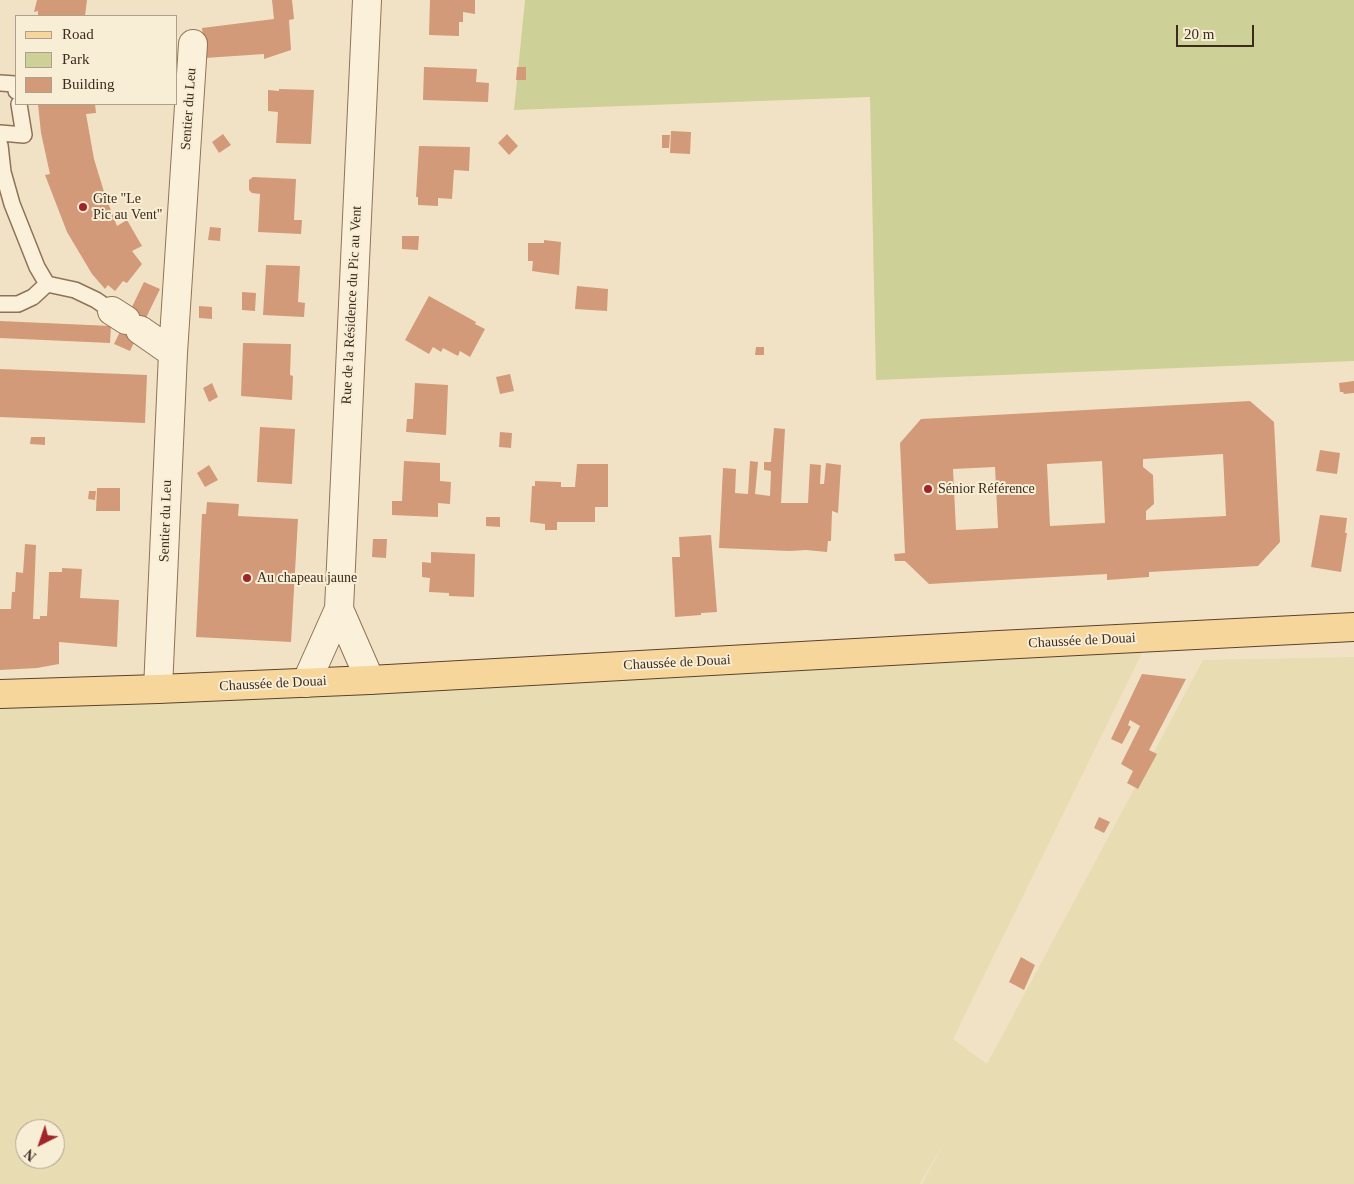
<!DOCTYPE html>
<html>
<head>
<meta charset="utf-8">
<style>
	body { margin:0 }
	#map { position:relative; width:1354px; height:1184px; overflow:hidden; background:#f2e2c5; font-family:Georgia,serif }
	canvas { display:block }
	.legend { position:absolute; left:15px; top:15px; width:162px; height:90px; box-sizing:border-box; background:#f8edd5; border:1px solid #ada08c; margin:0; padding:6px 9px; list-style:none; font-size:15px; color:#3d2c1e }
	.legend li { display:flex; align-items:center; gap:10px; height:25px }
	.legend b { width:25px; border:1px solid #ada08c }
	.north { position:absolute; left:15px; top:1119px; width:50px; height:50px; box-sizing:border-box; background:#f8edd5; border:1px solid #ada08c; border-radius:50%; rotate:221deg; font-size:14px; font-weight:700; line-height:20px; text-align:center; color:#3d2c1e }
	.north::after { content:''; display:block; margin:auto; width:18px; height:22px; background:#a2242b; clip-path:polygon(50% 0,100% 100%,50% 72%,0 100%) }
	.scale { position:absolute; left:1176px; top:25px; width:78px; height:22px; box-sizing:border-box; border:2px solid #3d2c1e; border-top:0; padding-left:6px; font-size:15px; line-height:18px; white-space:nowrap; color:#3d2c1e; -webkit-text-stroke:4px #f8edd5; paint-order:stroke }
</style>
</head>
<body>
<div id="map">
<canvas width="1354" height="1184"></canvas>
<ul class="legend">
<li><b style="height:6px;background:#f7d69b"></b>Road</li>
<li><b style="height:14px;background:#cdd198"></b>Park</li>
<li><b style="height:14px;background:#d29a78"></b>Building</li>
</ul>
<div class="north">N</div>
<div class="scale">20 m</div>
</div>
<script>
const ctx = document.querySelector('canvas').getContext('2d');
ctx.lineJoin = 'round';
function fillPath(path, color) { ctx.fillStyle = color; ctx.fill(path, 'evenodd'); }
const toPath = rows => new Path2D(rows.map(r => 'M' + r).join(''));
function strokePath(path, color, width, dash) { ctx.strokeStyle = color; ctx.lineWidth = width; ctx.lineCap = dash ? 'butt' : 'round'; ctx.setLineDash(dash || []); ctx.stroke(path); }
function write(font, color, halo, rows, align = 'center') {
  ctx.font = font + ' Georgia,serif'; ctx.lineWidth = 4; ctx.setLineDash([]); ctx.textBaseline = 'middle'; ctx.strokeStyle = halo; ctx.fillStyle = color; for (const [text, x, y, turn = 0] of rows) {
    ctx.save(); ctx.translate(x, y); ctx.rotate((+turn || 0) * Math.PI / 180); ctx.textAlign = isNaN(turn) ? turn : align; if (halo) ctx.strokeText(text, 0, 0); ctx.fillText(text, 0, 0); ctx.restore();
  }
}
fillPath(toPath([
	[1143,651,953,1039,987,1064,1203,660,1354,657,1354,1184,922,1184,945,1141,920,1184,0,1184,0,693],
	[25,1129,55,1129,55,1159,25,1159]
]), '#e8ddb2');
fillPath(toPath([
	[525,0,1354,0,1354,361,876,380,870,97,514,110]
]), '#cdd198');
fillPath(toPath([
	[37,0,87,0,85,16,38,16,38,11,34,12],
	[272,0,292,0,294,19,289,20,291,50,264,59,264,54,205,58,202,28,274,19],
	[430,0,475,0,475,14,463,12,463,22,459,22,459,36,429,35],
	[424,67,477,69,476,82,489,83,488,102,423,100],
	[517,67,526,67,526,80,516,80],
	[279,89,314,90,311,144,276,143,278,112,268,111,268,90,279,91],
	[38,104,95,104,96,113,86,114,94,159,105,195,117,226,127,220,142,246,132,251,142,264,127,283,123,281,115,291,108,285,105,289,92,274,67,232,45,175,50,174,41,133],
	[671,131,691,132,690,154,670,153],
	[223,134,231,145,219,153,212,142],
	[507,134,518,146,509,155,498,143],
	[662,135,670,135,669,148,662,148],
	[419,146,470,147,469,171,454,170,452,199,438,198,438,206,418,205,418,197,416,197],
	[253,177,296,179,294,220,302,220,301,234,258,232,260,194,252,193,249,190,249,180],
	[210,227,221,228,220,241,208,240],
	[402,236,419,236,418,250,402,249],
	[544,240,561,242,559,275,532,271,533,261,528,261,528,243,544,243],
	[266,265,300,266,298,302,305,303,304,317,263,315],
	[144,282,160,289,130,351,114,344],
	[577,286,608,289,607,311,575,309],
	[242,292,256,293,255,311,242,310],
	[429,296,476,322,475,324,485,329,470,357,460,351,458,356,443,348,441,352,433,347,429,354,405,340],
	[199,306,212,307,212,319,199,318],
	[0,321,111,326,110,343,0,338],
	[243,343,291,344,290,375,293,376,292,400,241,396],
	[756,347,764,347,764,355,755,355],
	[0,369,147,375,145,423,0,417],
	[510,374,514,391,500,394,496,377],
	[1354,381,1354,393,1344,394,1343,392,1340,392,1339,383],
	[212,383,218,397,209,402,203,388],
	[415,383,448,385,446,435,406,432,407,419,413,419],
	[1250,401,1274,422,1280,542,1258,566,1149,572,1149,577,1107,580,1107,574,929,584,905,561,895,561,894,554,905,553,900,443,921,419],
	[1223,454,1226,516,1146,520,1146,511,1154,504,1153,475,1143,467,1143,459],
	[1102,461,1105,523,1050,526,1047,464],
	[995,467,998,528,956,530,953,469],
	[260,427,295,429,292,484,257,482],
	[774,428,785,429,781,503,808,503,810,464,821,465,820,484,824,484,826,463,841,465,838,513,832,511,831,541,828,541,827,552,806,550,790,551,719,548,723,468,736,469,735,493,748,494,750,461,758,462,755,494,770,496,771,471,764,470,764,462,771,462],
	[500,432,512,433,511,448,499,447],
	[31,437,45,437,45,445,30,444],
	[1320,450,1340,453,1337,474,1316,471],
	[404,461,440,463,440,481,451,482,450,504,438,503,438,517,392,515,392,501,402,501],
	[577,464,608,464,608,507,595,507,595,522,557,522,557,530,545,530,545,524,530,522,532,486,535,486,535,481,561,482,561,487,575,487],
	[209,465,218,480,205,487,197,473],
	[97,488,120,488,120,511,96,511],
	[89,491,96,491,95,500,88,499],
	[207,502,239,504,238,516,298,519,291,642,196,637,202,514,206,514],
	[1320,515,1347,518,1345,533,1347,533,1341,572,1311,567],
	[486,517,500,517,500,527,486,526],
	[711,535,717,612,701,613,701,615,675,617,672,557,680,557,679,537],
	[373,539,387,539,386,558,372,557],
	[25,544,36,545,33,619,40,619,40,616,47,616,49,572,62,572,62,568,82,569,80,598,119,600,117,647,59,642,59,664,37,668,0,670,0,609,11,609,12,592,15,592,16,572,23,573],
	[431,552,475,554,474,597,449,596,449,593,429,592,430,578,422,577,422,562,431,563],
	[1142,674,1186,679,1149,750,1157,754,1138,789,1127,783,1133,771,1121,764,1140,726,1130,720,1128,725,1131,727,1122,744,1111,739],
	[1099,817,1110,822,1104,833,1094,828],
	[1021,957,1035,965,1024,990,1009,982]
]), '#d29a78');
const lane = toPath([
	[0,83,15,84,16,91],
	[0,133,24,135,19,104],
	[0,145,3,172,12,204,37,267,47,284,75,290,96,300,112,311],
	[0,304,18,304,33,297,47,284]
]);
const street = toPath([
	[112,311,126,320],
	[140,330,173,353,158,689],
	[173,353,193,44],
	[339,609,370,680],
	[306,683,339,609,367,0]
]);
const primary = toPath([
	[0,694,158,689,370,680,999,645,1354,627]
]);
strokePath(lane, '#8e7359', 18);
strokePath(street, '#8e7359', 30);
strokePath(primary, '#5c412e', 30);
strokePath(lane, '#fbf0d9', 15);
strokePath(street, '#fbf0d9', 28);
strokePath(primary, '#f7d69b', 28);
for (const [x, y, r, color] of [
	[83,207,5,"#a2242b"],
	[928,489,5,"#a2242b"],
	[247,578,5,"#a2242b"]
]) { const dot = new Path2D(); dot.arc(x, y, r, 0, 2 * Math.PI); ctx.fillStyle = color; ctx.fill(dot); strokePath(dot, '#f8edd5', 2); }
write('14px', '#3d2c1e', '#f8edd5', [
	["Sentier du Leu",189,109,-86],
	["Rue de la Résidence du Pic au Vent",352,305,-87],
	["Sentier du Leu",166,521,-88],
	["Chaussée de Douai",1082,641,-3],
	["Chaussée de Douai",677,663,-3],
	["Chaussée de Douai",273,684,-3]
]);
write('14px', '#3d2c1e', '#f8edd5', [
	["Gîte \"Le",93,199],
	["Pic au Vent\"",93,215],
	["Sénior Référence",938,489],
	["Au chapeau jaune",257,578]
], 'left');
</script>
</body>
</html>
